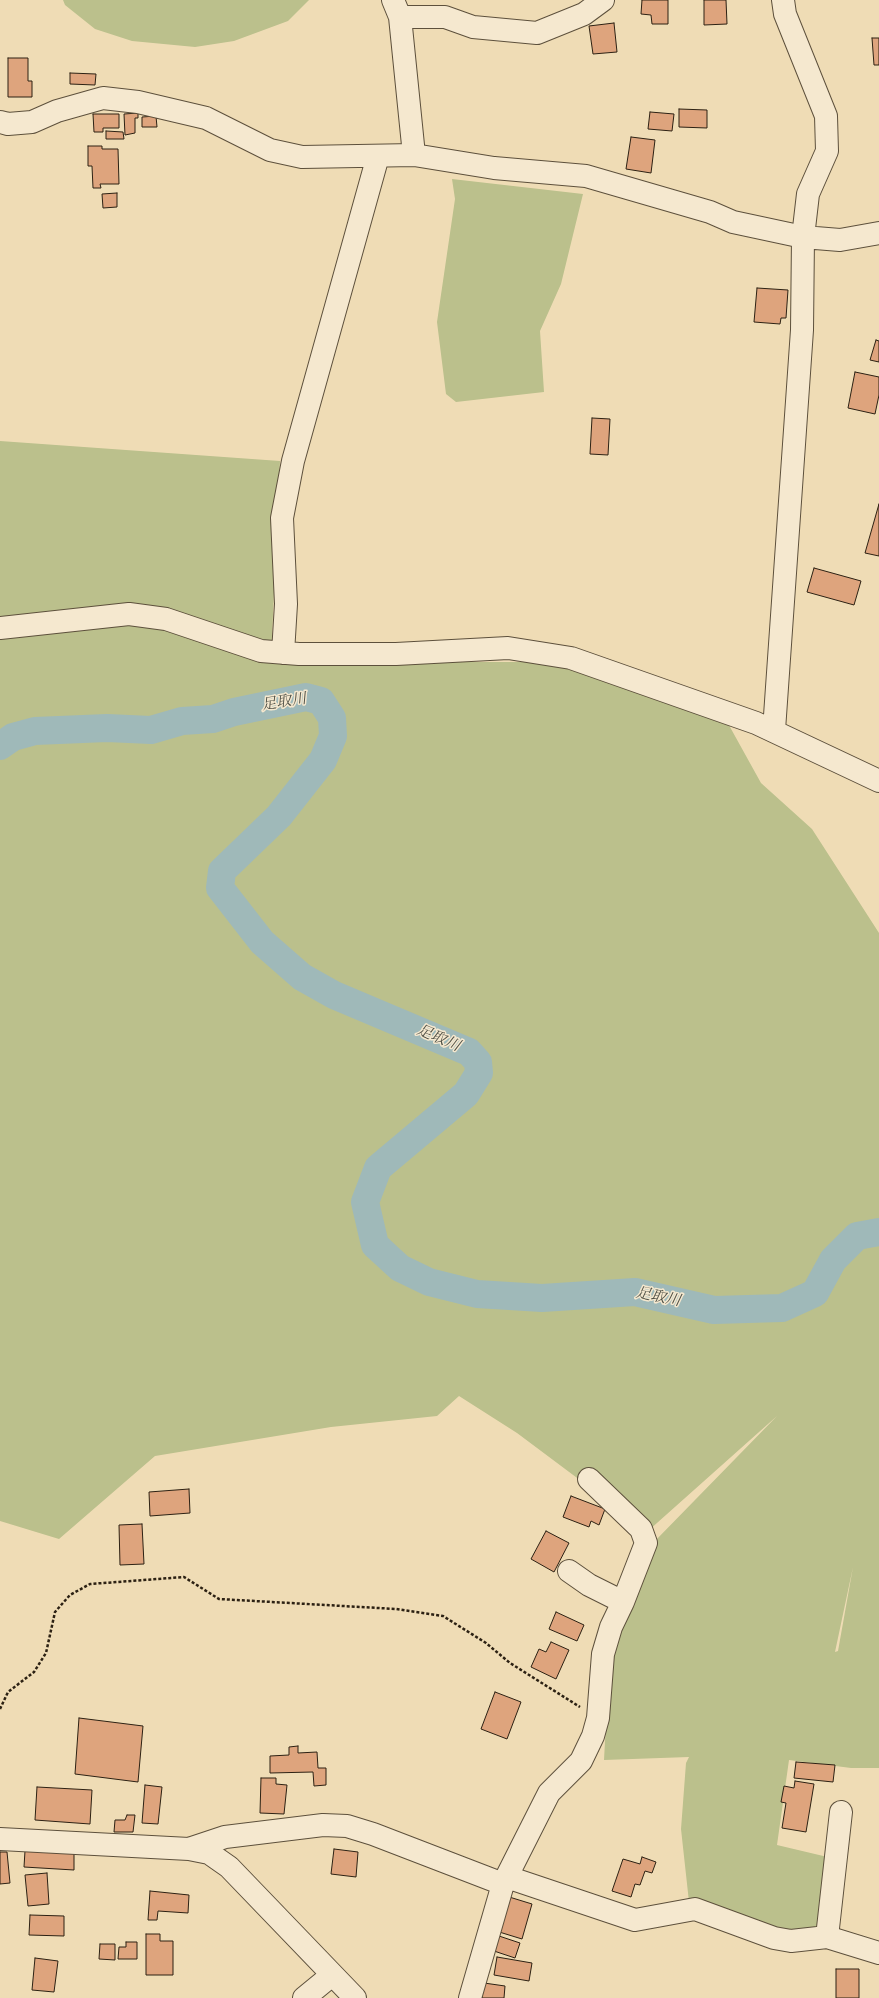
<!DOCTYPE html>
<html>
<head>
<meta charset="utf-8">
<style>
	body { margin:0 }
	canvas { display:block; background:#efdcb5 }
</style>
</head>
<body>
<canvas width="879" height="1998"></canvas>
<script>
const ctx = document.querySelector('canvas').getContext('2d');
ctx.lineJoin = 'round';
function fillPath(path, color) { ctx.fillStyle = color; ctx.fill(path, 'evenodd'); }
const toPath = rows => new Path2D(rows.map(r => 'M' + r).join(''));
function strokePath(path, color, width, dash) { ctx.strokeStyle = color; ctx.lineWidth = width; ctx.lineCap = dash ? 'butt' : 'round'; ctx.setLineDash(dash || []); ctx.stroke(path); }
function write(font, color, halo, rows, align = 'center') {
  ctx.font = font + ' "IM FELL Double Pica","Noto Serif JP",serif'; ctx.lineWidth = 3; ctx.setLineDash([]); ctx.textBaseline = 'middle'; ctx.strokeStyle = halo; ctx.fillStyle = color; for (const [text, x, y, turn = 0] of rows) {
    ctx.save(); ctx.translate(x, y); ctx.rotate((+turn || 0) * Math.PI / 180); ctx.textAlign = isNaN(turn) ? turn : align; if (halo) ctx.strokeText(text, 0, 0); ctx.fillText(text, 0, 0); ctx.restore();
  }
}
fillPath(toPath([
	[63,0,309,0,288,21,234,41,195,47,132,41,95,29,65,5],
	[452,179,583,194,561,284,540,331,544,392,456,402,446,394,437,322,455,199],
	[0,441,280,461,271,658,383,662,559,662,725,718,761,783,812,829,879,933,879,1768,851,1768,789,1760,777,1845,836,1859,822,1925,794,1936,689,1902,681,1829,686,1763,689,1757,604,1760,607,1704,615,1646,653,1543,777,1416,648,1531,517,1433,459,1396,437,1416,331,1427,155,1456,59,1539,0,1521],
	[853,1567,838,1651,835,1652]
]), '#bbc08c');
strokePath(toPath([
	[0,746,13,737,35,731,107,728,151,730,182,721,213,719,234,712,306,697,321,701,332,718,333,736,323,760,279,816,222,871,220,888,262,942,302,977,334,995,469,1052,478,1062,479,1073,466,1094,378,1168,365,1202,375,1245,400,1268,429,1282,477,1294,542,1298,635,1292,714,1310,782,1308,815,1293,833,1260,857,1236,879,1232]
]), '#9fb9b9', 28);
const building = toPath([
	[642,0,668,0,668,24,652,24,651,15,641,14,642,0],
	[704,0,726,0,727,24,704,25,704,0],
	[614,23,617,52,593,54,589,26,614,23],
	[872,38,879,38,879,65,874,65,872,38],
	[8,58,28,58,28,81,32,81,32,97,8,97,8,58],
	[70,73,96,74,95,85,70,84,70,73],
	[679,109,707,110,707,128,679,127,679,109],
	[650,112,674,114,672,131,648,129,650,112],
	[138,113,138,118,135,118,135,133,125,135,124,114,138,113],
	[93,114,119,114,119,128,103,128,103,132,94,132,93,114],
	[156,116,157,127,142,127,142,117,156,116],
	[106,131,123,132,124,139,106,139,106,131],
	[631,137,655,140,651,173,626,169,631,137],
	[88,146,102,146,102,149,118,149,119,184,100,184,101,188,93,188,92,166,88,166,88,146],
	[117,193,117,207,103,208,102,194,117,193],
	[757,288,788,290,786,318,781,318,780,324,754,322,757,288],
	[876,340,879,341,879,362,870,360,876,340],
	[855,372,879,377,879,395,875,414,848,408,855,372],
	[592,418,610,419,608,455,590,454,592,418],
	[879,504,879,556,865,553,879,504],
	[814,568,861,581,854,605,807,592,814,568],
	[189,1489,190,1513,150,1516,149,1492,189,1489],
	[571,1496,605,1509,599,1525,591,1521,589,1527,563,1517,571,1496],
	[142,1524,144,1564,120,1565,119,1525,142,1524],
	[546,1531,569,1543,554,1572,531,1559,546,1531],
	[556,1612,584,1625,577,1641,549,1629,556,1612],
	[551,1642,569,1650,556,1679,531,1667,539,1649,546,1652,551,1642],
	[495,1692,521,1702,507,1739,481,1729,495,1692],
	[79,1718,143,1726,138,1782,75,1774,79,1718],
	[298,1746,298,1753,317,1752,318,1768,326,1768,326,1785,314,1786,313,1772,270,1773,270,1756,289,1755,289,1747,298,1746],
	[796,1762,835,1765,833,1782,794,1778,796,1762],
	[261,1778,276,1778,276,1784,287,1785,284,1814,260,1813,261,1778],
	[795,1781,814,1784,806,1832,782,1828,786,1803,781,1802,784,1786,794,1788,795,1781],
	[145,1785,162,1787,158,1824,142,1823,145,1785],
	[37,1787,92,1790,90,1824,35,1820,37,1787],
	[127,1815,135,1815,133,1832,114,1832,115,1820,125,1820,127,1815],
	[334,1849,358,1852,356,1877,331,1874,334,1849],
	[25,1851,74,1853,74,1870,24,1867,25,1851],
	[0,1852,7,1852,10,1883,0,1884,0,1852],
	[642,1857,656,1862,652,1873,645,1871,640,1885,635,1884,631,1897,612,1891,623,1859,640,1864,642,1857],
	[47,1873,49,1904,28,1906,25,1875,47,1873],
	[150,1891,189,1895,188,1913,158,1911,157,1920,148,1920,150,1891],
	[506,1896,532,1904,522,1939,496,1931,506,1896],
	[30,1915,64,1916,64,1936,29,1935,30,1915],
	[146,1934,160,1934,160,1941,173,1941,173,1975,146,1975,146,1934],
	[496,1935,520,1943,515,1958,491,1950,496,1935],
	[126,1942,137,1942,137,1959,118,1959,119,1947,126,1947,126,1942],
	[100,1944,115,1944,115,1960,99,1959,100,1944],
	[497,1957,532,1963,529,1981,494,1975,497,1957],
	[35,1958,58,1961,54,1992,32,1990,35,1958],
	[836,1969,859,1969,859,1998,836,1998,836,1969],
	[484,1983,505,1986,504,1998,482,1998,484,1983]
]);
fillPath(building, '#dea47d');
strokePath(building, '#2c2113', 1);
const minor = toPath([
	[393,0,400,17,414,155],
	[400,17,445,17,473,27,537,33,584,14,603,0],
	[0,122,8,124,32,122,57,111,103,98,138,102,206,118,270,150,302,157,414,155,494,168,586,176,710,212,733,222,803,237,840,240,879,233],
	[0,628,129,614,166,619,261,651,299,654,396,654,508,648,571,658,756,723,879,781],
	[283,653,286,604,282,518,293,461,378,156],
	[774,730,802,330,803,237,808,194,827,151,826,116,785,14,783,0],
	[569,1571,589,1585,623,1602],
	[0,1839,189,1849,209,1853,229,1867,355,1998],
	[189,1849,225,1837,323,1825,347,1826,373,1834,503,1884],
	[507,1877,635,1920,695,1909,774,1938,791,1941,827,1937,879,1953],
	[827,1937,841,1812],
	[304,1998,332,1975],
	[470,1998,503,1884,549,1793,581,1761,593,1736,598,1718,603,1654,611,1627,623,1602,646,1543,641,1529,589,1479]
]);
strokePath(minor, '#5d503c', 24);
strokePath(toPath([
	[0,1709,8,1692,34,1672,46,1653,55,1612,70,1595,90,1584,184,1577,219,1599,396,1609,443,1616,486,1643,510,1663,580,1707]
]), '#2c2113', 2.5, [3, 2]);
strokePath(minor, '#f5e8cf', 22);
write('italic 15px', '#4e4f45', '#f5e8cf', [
	["足取川",284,703,-9],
	["足取川",438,1039,23],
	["足取川",658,1298,11]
]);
</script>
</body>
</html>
